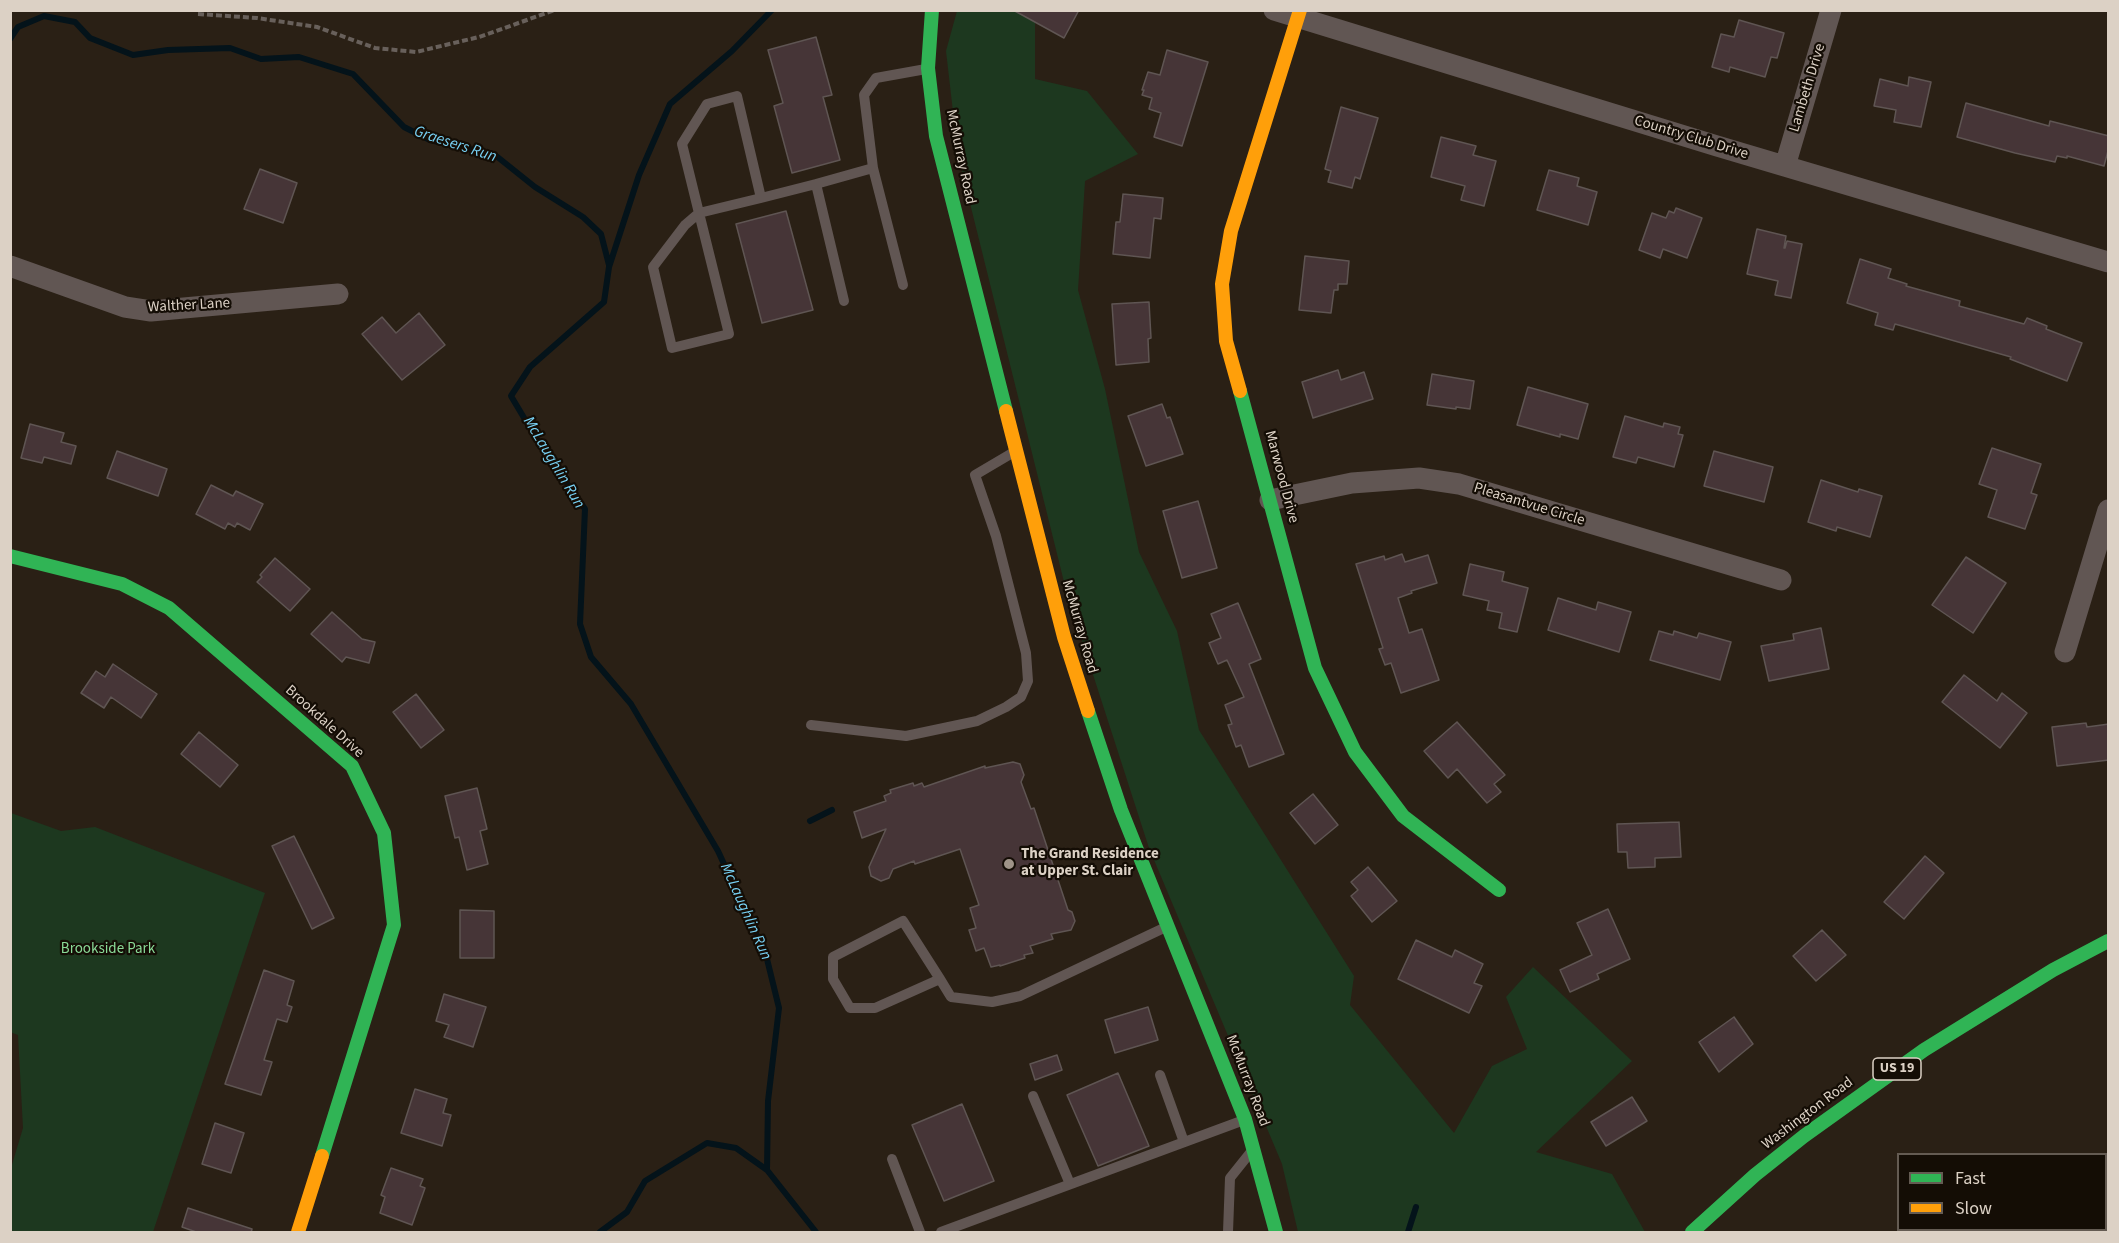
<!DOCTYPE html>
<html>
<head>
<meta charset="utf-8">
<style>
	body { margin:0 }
	#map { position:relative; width:2119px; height:1243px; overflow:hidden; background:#2a2015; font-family:"Source Sans 3",sans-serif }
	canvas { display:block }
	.frame { position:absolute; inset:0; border:12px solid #dcd1c5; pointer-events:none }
	.legend { position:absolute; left:1897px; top:1153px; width:210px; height:78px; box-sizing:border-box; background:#140d05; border:2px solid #645b52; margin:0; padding:8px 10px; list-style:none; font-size:18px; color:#dcd1c5 }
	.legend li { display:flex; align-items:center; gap:12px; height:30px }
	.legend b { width:30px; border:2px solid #645b52 }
</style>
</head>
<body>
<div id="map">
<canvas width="2119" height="1243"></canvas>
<div class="frame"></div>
<ul class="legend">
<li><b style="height:8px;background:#30b455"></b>Fast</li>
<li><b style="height:8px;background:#ff9f0a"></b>Slow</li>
</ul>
</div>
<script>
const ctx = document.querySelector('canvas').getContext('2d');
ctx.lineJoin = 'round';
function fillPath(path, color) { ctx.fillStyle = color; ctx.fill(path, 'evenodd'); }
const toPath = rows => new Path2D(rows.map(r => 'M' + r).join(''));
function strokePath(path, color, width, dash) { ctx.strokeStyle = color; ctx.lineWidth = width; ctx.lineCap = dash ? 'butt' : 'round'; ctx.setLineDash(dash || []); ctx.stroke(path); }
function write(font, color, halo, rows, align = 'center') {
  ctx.font = font + ' "Source Sans 3",sans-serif'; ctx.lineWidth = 4.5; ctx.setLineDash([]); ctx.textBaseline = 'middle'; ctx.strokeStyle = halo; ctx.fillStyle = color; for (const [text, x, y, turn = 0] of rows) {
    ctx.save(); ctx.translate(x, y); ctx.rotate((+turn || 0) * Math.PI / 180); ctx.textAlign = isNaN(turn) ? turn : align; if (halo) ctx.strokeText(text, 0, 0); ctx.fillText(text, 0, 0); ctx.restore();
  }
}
fillPath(toPath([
	[957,11,1035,11,1035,79,1087,91,1138,154,1085,181,1078,290,1105,389,1139,552,1177,631,1199,730,1354,976,1350,1005,1454,1133,1492,1066,1527,1049,1506,997,1533,967,1632,1061,1536,1152,1612,1174,1645,1232,1298,1232,1282,1164,1149,848,1067,594,958,155,946,51],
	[11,813,61,831,95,827,265,893,153,1232,11,1232,11,1168,23,1128,18,1035,10,1032]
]), '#1d381f');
strokePath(toPath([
	[772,10,732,51,670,104,639,175,609,267,604,302,530,367,511,396,539,443,585,509,580,624,591,657,631,704,718,851,766,955,779,1008,768,1101,767,1170,816,1232],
	[10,39,18,27,44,16,75,22,90,38,133,55,168,50,230,48,261,59,299,57,353,74,404,127,430,140,495,155,535,187,583,217,601,234,609,265],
	[810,821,832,810],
	[600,1232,627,1212,645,1181,707,1143,736,1148,767,1170],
	[1408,1232,1416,1207]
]), '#04131a', 6);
const building = toPath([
	[1013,10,1079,10,1064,38,1013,10],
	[1739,20,1784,33,1777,58,1771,57,1765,77,1730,67,1729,72,1712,67,1721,34,1734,37,1739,20],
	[816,37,832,95,823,97,840,160,792,173,774,106,783,103,768,50,816,37],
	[1167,50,1208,62,1182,146,1154,137,1161,113,1149,109,1152,98,1142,95,1144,90,1142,90,1148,72,1160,75,1167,50],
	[1909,77,1931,82,1921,127,1894,122,1896,110,1874,106,1880,79,1908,86,1909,77],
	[1966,103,2049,126,2050,121,2109,136,2109,147,2104,166,2067,156,2067,158,2057,156,2055,162,2015,153,1957,137,1966,103],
	[1341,107,1378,118,1360,179,1355,177,1352,188,1328,182,1331,171,1325,169,1341,107],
	[1441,137,1476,146,1473,155,1496,161,1484,206,1461,200,1465,186,1431,177,1441,137],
	[260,169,297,183,283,223,244,209,260,169],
	[1549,170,1579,178,1577,186,1597,192,1588,225,1537,210,1549,170],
	[1123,194,1163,198,1161,219,1154,218,1150,258,1113,254,1116,222,1120,222,1123,194],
	[1676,208,1702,218,1687,258,1663,249,1660,258,1639,250,1652,213,1666,218,1669,211,1674,213,1676,208],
	[786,211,813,310,762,323,736,224,786,211],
	[1757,229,1786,236,1784,248,1785,248,1787,241,1802,244,1791,298,1775,295,1778,281,1747,274,1757,229],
	[1305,256,1349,261,1347,284,1338,284,1338,290,1334,290,1331,313,1299,310,1305,256],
	[1860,259,1891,269,1888,278,1907,284,1906,286,1960,301,1959,306,2024,324,2027,318,2047,326,2046,329,2082,343,2067,381,2010,359,2011,357,1895,324,1893,330,1875,325,1878,313,1847,303,1860,259],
	[1149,302,1151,338,1148,339,1149,362,1116,365,1112,304,1149,302],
	[419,313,445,345,402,380,362,334,382,317,396,333,419,313],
	[1338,370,1341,380,1364,372,1373,399,1313,418,1302,382,1338,370],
	[1432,374,1474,381,1470,409,1456,407,1456,409,1427,405,1432,374],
	[1528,387,1588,404,1578,439,1560,434,1560,437,1517,425,1528,387],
	[1162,404,1167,418,1170,417,1183,454,1146,466,1128,416,1162,404],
	[1625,416,1663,427,1664,423,1680,427,1678,434,1683,435,1674,467,1638,457,1636,463,1613,457,1625,416],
	[30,424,64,433,61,442,76,446,71,464,44,457,42,463,21,458,30,424],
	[1992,448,2041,464,2031,493,2037,495,2025,529,1988,517,1997,490,1979,484,1992,448],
	[117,451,167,469,158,496,107,478,117,451],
	[1714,451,1773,467,1764,502,1704,486,1714,451],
	[1821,480,1858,492,1859,489,1882,496,1870,537,1837,527,1836,531,1808,522,1821,480],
	[211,485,233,496,236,491,263,504,250,530,237,523,235,527,228,523,225,529,196,514,211,485],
	[1198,501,1217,568,1182,578,1163,511,1198,501],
	[1402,554,1405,562,1428,555,1437,583,1411,591,1412,593,1398,598,1409,633,1422,629,1439,680,1401,693,1391,663,1385,665,1379,649,1383,648,1356,564,1384,556,1385,560,1402,554],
	[1966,557,2006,583,1973,633,1932,605,1966,557],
	[275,558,310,589,290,611,257,582,262,577,260,575,275,558],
	[1470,564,1504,572,1502,581,1528,588,1517,632,1499,628,1502,613,1487,610,1489,601,1463,595,1470,564],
	[1558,598,1596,610,1598,602,1631,612,1619,652,1548,630,1558,598],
	[1238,603,1261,659,1249,664,1284,754,1249,767,1241,745,1236,747,1228,725,1232,724,1225,705,1244,697,1227,660,1218,664,1209,643,1221,638,1211,614,1238,603],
	[332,612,362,639,375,642,369,663,346,657,342,662,311,634,332,612],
	[1821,628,1829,669,1769,681,1761,646,1794,640,1793,634,1821,628],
	[1659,631,1673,635,1674,631,1697,638,1699,633,1731,642,1720,680,1650,660,1659,631],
	[113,664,157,694,141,718,111,697,104,708,81,693,96,671,105,677,113,664],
	[1964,675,1997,701,2002,693,2027,713,2000,748,1942,702,1964,675],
	[416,694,444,730,421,748,393,712,416,694],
	[1457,722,1505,775,1494,784,1501,792,1487,803,1457,769,1448,778,1424,751,1457,722],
	[2086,723,2087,727,2109,724,2109,760,2057,766,2052,727,2086,723],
	[199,732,238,765,220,787,181,754,199,732],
	[1013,762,1020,764,1024,775,1021,782,1031,809,1034,808,1068,910,1072,912,1075,921,1071,930,1051,934,1053,939,1030,946,1033,953,1024,955,1025,958,1000,966,1000,965,991,967,984,948,976,951,969,930,976,928,970,908,979,905,960,849,915,864,914,861,893,869,889,878,881,881,871,876,869,867,886,829,862,838,854,812,886,801,884,796,891,793,890,790,913,783,914,786,922,783,924,787,985,766,985,768,1013,762],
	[477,788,487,829,480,831,488,864,467,870,459,837,455,838,445,796,477,788],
	[1313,794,1338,825,1315,844,1290,813,1313,794],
	[1679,822,1681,857,1655,858,1655,867,1628,868,1627,852,1618,852,1617,824,1679,822],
	[294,836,334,918,312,929,272,846,294,836],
	[1925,856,1944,873,1904,919,1884,902,1925,856],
	[1368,867,1397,901,1372,922,1351,896,1358,890,1351,882,1368,867],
	[1608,909,1630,959,1597,974,1599,979,1570,992,1560,970,1592,955,1577,923,1608,909],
	[460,910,494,911,494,958,460,958,460,910],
	[1822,930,1846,955,1816,981,1793,956,1822,930],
	[1416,940,1452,957,1455,950,1483,964,1474,983,1482,986,1469,1013,1398,979,1416,940],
	[264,970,294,981,287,1005,292,1007,287,1022,277,1019,264,1060,272,1062,261,1095,225,1084,264,970],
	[444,994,486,1007,473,1047,444,1037,449,1025,436,1021,444,994],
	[1148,1007,1158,1040,1115,1053,1105,1020,1148,1007],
	[1734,1017,1753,1044,1719,1072,1699,1042,1734,1017],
	[1057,1055,1062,1070,1035,1080,1030,1064,1057,1055],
	[1118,1073,1149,1146,1098,1166,1067,1095,1118,1073],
	[415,1089,447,1099,443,1113,451,1115,442,1146,401,1133,415,1089],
	[1632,1097,1647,1121,1606,1146,1591,1122,1632,1097],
	[962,1104,994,1181,944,1201,912,1125,962,1104],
	[215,1123,244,1133,231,1173,202,1164,215,1123],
	[391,1168,423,1179,420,1186,425,1188,412,1225,380,1213,385,1197,381,1195,391,1168],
	[188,1208,252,1229,251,1233,199,1233,182,1227,188,1208]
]);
fillPath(building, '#463537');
strokePath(building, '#5f5553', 1.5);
strokePath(toPath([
	[198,14,257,18,317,27,375,48,416,52,479,37,555,10]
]), '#68605b', 4, [6, 3]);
strokePath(toPath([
	[761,198,737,96,707,104,682,144,699,213,685,225,653,267,672,348,729,334,699,213,761,198,816,184],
	[903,285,873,168,864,95,876,78,926,69],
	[844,301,816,184,873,168],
	[811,725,906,736,977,721,1006,707,1021,697,1028,681,1026,653,996,536,975,475,1014,452],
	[940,979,875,1008,850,1008,833,979,833,957,903,921,940,979,951,997,992,1002,1020,996,1166,927],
	[1160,1075,1184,1142],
	[1033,1096,1070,1184],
	[892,1159,920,1232],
	[941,1232,1244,1120],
	[1228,1232,1230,1178,1250,1153]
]), '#615653', 10);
strokePath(toPath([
	[1274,10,1717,146,2108,262],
	[1785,166,1831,10],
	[10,266,125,307,151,311,338,294],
	[1270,500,1352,483,1419,478,1459,484,1781,580],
	[2065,652,2108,510]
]), '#615653', 21);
strokePath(toPath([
	[932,10,928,68,936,136,1006,411],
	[1240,391,1315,668,1355,752,1403,816,1499,890],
	[10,556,122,584,169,608,352,766,384,833,394,925,322,1156],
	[1088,711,1121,810,1245,1119,1276,1232],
	[1692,1232,1755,1175,1804,1136,1924,1050,2053,970,2108,941]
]), '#30b455', 14);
strokePath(toPath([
	[1240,391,1226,341,1222,284,1231,231,1300,10],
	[1006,411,1064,637,1088,711],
	[298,1232,322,1156]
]), '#ff9f0a', 14);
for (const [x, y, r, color] of [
	[1009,864,6,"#9e9387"]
]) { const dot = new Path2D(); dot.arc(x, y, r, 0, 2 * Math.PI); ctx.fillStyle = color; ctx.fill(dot); strokePath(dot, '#140d05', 2); }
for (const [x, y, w] of [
	[1897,1069,48]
]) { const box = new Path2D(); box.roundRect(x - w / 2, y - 11, w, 22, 4.5); ctx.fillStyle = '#140d05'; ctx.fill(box); strokePath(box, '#dcd1c5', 1.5); }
write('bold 14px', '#dcd1c5', null, [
	["US 19",1897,1069]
]);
write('15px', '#dcd1c5', '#140d05', [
	["Lambeth Drive",1808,88,-73],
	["Country Club Drive",1691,138,17],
	["McMurray Road",960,157,78],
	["Walther Lane",189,306,-3],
	["Marwood Drive",1281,477,75],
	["Pleasantvue Circle",1529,505,17],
	["McMurray Road",1079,627,74],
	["Brookdale Drive",324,722,42],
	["McMurray Road",1247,1081,69],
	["Washington Road",1808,1114,-37]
]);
write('bold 15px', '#dcd1c5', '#140d05', [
	["The Grand Residence",1021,855],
	["at Upper St. Clair",1021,872]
], 'left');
write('15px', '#8ada97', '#140d05', [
	["Brookside Park",108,950]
]);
write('italic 16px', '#78d1f4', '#140d05', [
	["Graesers Run",455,145,18],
	["McLaughlin Run",553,463,59],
	["McLaughlin Run",745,912,66]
]);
</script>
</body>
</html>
